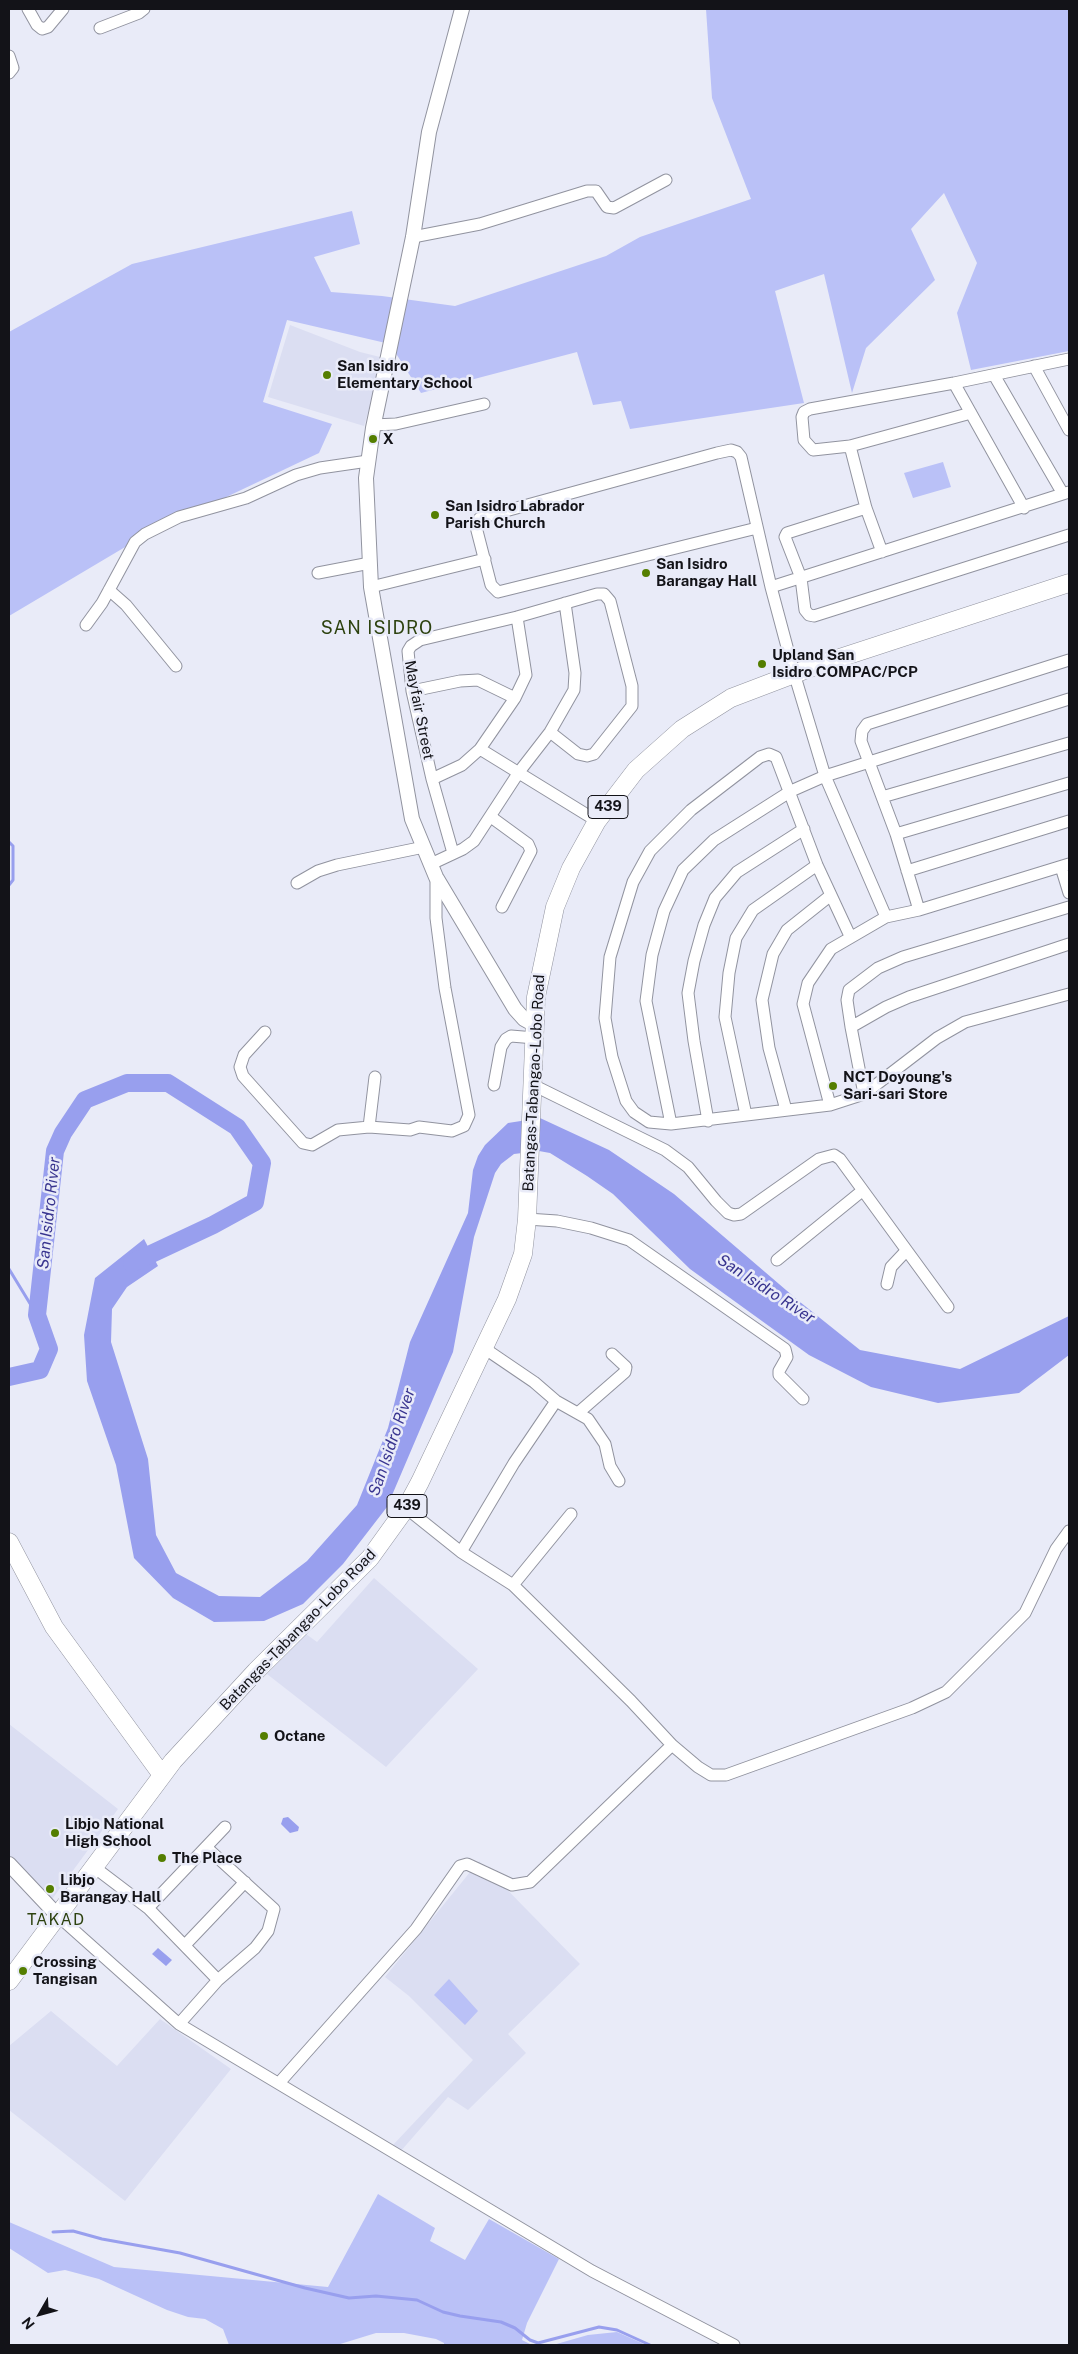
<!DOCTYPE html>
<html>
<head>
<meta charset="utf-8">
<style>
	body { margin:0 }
	#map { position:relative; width:1078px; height:2354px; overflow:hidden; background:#e9ebf8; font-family:"Public Sans",sans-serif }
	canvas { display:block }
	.frame { position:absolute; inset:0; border:10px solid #131318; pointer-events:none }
	.north { position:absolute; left:15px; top:2289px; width:50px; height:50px; -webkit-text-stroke:4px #e9ebf8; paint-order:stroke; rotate:232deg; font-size:14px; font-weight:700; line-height:20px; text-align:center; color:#131318 }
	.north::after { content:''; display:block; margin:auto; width:18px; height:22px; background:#131318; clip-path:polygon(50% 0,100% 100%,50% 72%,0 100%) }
</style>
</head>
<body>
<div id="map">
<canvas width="1078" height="2354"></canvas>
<div class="frame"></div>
<div class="north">N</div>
</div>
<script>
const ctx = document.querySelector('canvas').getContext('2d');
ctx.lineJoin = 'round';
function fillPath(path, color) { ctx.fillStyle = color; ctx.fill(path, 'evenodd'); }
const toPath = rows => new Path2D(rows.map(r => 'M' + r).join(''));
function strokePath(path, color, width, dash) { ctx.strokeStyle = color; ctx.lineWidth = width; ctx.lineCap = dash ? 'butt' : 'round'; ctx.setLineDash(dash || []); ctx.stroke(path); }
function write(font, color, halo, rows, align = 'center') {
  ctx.font = font + ' "Public Sans",sans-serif'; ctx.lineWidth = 5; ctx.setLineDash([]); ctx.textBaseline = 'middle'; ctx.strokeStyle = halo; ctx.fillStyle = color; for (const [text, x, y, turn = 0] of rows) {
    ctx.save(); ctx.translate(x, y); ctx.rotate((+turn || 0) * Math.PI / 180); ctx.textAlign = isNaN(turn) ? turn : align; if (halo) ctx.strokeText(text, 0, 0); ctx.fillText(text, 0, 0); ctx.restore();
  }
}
fillPath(toPath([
	[290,325,360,352,384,358,364,426,268,397],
	[374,1578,478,1669,386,1767,267,1674,306,1634,317,1642],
	[9,1724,118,1809,50,1902,9,1856],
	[479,1861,580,1964,508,2034,526,2053,468,2110,448,2097,400,2152,393,2145,473,2060,409,1996,385,1977],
	[51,2011,117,2066,160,2019,231,2069,125,2201,9,2110,9,2046]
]), '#dbdef2');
fillPath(toPath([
	[706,9,1069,9,1069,351,971,370,957,313,977,263,944,193,911,229,935,280,866,348,852,393,824,274,775,291,804,403,630,429,621,401,593,405,577,352,421,393,390,344,287,320,263,402,332,424,319,453,142,537,9,616,9,332,132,264,352,211,360,244,314,257,331,292,382,296,455,306,606,256,640,237,751,199,712,98],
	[943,462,951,487,913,498,904,473],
	[449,1979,478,2011,465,2025,434,1995],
	[378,2194,435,2228,430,2241,465,2260,489,2219,559,2259,527,2323,522,2340,532,2345,444,2345,444,2343,436,2339,404,2333,376,2333,337,2345,229,2345,223,2329,205,2319,188,2317,167,2310,99,2279,65,2270,48,2273,9,2248,9,2222,114,2267,328,2287],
	[617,2332,646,2345,553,2345,588,2335]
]), '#bac1f7');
fillPath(toPath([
	[540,1118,609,1150,674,1194,800,1302,860,1350,960,1369,1069,1316,1069,1355,1019,1393,938,1403,871,1387,809,1355,690,1269,613,1194,587,1176,550,1153,539,1151,514,1154,501,1164,495,1173,474,1237,453,1352,387,1507,343,1564,303,1604,264,1621,214,1622,173,1598,134,1558,116,1465,87,1381,84,1335,95,1278,144,1239,158,1266,127,1287,112,1309,111,1342,148,1459,156,1535,176,1573,219,1596,260,1597,307,1561,357,1505,388,1428,410,1342,468,1213,473,1170,478,1156,485,1145,508,1123],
	[288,1817,299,1827,298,1831,290,1833,281,1824,283,1818],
	[158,1948,172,1960,166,1966,152,1954]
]), '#989fee');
strokePath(toPath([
	[9,842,13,846,13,880,9,885],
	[9,1269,37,1315],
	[53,2232,73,2231,102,2239,180,2253,305,2288,349,2298,376,2296,417,2300,443,2312,460,2316,501,2322,515,2328,530,2340,538,2343,599,2327,617,2330,650,2345]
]), '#989fee', 3);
strokePath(toPath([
	[9,1377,40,1370,49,1349,37,1315,55,1151,63,1133,85,1100,127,1083,168,1083,237,1127,262,1163,255,1202,213,1225,132,1263]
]), '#989fee', 18);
const minor = toPath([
	[28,9,37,25,42,29,48,27,63,9],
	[100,28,139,13,144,9],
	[9,56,13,68,9,73],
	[413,237,480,224,587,191,596,191,607,207,614,208,666,180],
	[1034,366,1069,430],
	[994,375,1063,494],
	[954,383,1024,508],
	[971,413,850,446,813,450,804,440,802,417,804,412,810,409,954,383,1069,359],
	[373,425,396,424,484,404],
	[850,446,866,508,882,552],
	[866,508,787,533,785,537,801,578,805,610,809,615,814,616,1069,535],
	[757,528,498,592,491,585,475,523,480,518,717,453,731,450,737,452,741,457,771,587,794,673,825,776,886,917],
	[318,573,370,563],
	[371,587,485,559],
	[771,587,1069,492],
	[109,590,126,605,176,666],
	[86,625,102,603,135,542,145,534,179,517,246,498,296,475,320,468,368,461],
	[412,691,460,681,478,680,515,698],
	[480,749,597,821],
	[432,779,462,765,480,749,515,698,526,675,517,617],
	[882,797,1069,743],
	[491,817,528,844,531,851,502,907],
	[896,834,1069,783],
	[453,853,432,779,412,691,408,651,411,646,420,640,517,617,597,594,604,594,610,601,632,686,632,706,594,754,587,756,578,754,550,732],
	[431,864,463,849,474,841,519,772,550,732,574,690,575,673,565,603],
	[1061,867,1069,893],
	[907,871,1069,821],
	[297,883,318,871,337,865,424,847],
	[919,910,896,834,861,741,862,731,867,724,1069,660],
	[850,936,817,865,776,757,769,754,760,757,691,810,650,851,633,882,610,957,605,1018,612,1057,626,1101,634,1112,649,1122,671,1124,830,1105,864,1094,937,1038,965,1022,1069,994],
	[851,1027,886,1007,909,997,1069,944],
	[265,1032,244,1055,240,1067,243,1076,303,1143,312,1145,338,1130,369,1127,410,1130,419,1127,452,1131,464,1126,469,1115,445,988,436,918,436,877],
	[494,1085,501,1047,506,1039,511,1036,535,1038],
	[533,1085,665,1150,688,1167,716,1201,728,1213,734,1215,741,1214,819,1159,834,1155,840,1159,948,1307],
	[864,1094,851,1027,847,1000,849,990,878,968,903,957,1069,907],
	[830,1105,803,1004,808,983,831,949,886,917,919,910,1069,864],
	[786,1110,769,1048,762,1000,773,954,787,930,831,895],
	[746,1115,725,1017,729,973,736,938,753,910,817,865],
	[708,1121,694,1041,688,993,694,961,704,925,715,898,737,872,804,829],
	[671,1124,646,1001,652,955,664,911,683,870,714,840,791,791,825,776,1069,699],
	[369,1127,375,1077],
	[527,1219,557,1221,591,1228,629,1240,785,1349,787,1357,779,1371,779,1375,803,1399],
	[777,1260,862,1191],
	[887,1284,891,1267,906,1251],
	[484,1348,534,1382,556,1401,588,1419,605,1444,610,1466,619,1481],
	[578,1413,625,1372,626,1367,612,1354],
	[406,1508,461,1552,513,1585,631,1701,672,1745,698,1767,711,1775,726,1775,912,1708,946,1692,1025,1613,1056,1549,1069,1531],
	[461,1552,514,1463,556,1401],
	[513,1585,571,1514],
	[206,1847,274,1909,268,1931,255,1948,218,1980],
	[94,1867,148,1908,218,1980,179,2024,592,2271,734,2345],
	[148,1908,225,1827],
	[58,1916,179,2024],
	[185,1945,245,1882],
	[279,2083,416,1929,460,1866,467,1864,512,1885,530,1882,672,1745]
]);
const tertiary = toPath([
	[462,9,429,132,413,237,373,428,366,478,371,587,412,819,436,877,515,1009,524,1019,535,1025],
	[9,1864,58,1916]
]);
const primary = toPath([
	[9,1542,54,1627,162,1775],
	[9,1981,173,1761,256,1671,370,1558,406,1508,420,1482,507,1299,523,1254,527,1219,536,997,555,907,571,868,597,821,636,770,682,729,731,698,815,666,1069,583]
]);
strokePath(minor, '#91939f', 13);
strokePath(tertiary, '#91939f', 16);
strokePath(primary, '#91939f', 19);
strokePath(minor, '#fff', 11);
strokePath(tertiary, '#fff', 14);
strokePath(primary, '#fff', 18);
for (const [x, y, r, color] of [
	[327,375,5,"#547e00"],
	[373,439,5,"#547e00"],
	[435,515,5,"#547e00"],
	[646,573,5,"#547e00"],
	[762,664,5,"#547e00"],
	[833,1086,5,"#547e00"],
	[264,1736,5,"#547e00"],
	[55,1833,5,"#547e00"],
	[162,1858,5,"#547e00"],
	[50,1889,5,"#547e00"],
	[23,1971,5,"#547e00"]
]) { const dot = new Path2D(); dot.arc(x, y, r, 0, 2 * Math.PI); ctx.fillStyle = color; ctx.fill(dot); strokePath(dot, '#e9ebf8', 2); }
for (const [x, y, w] of [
	[608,807,40],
	[407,1506,40]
]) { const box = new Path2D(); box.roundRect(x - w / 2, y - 11.5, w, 23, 4); ctx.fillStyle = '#e9ebf8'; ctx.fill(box); strokePath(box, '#131318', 1); }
write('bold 14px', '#131318', null, [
	["439",608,807],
	["439",407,1506]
]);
write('bold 15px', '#131318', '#e9ebf8', [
	["San Isidro",337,366],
	["Elementary School",337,383],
	["X",383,439],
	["San Isidro Labrador",445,506],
	["Parish Church",445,523],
	["San Isidro",656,564],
	["Barangay Hall",656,581],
	["Upland San",772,655],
	["Isidro COMPAC/PCP",772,672],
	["NCT Doyoung's",843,1077],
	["Sari-sari Store",843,1094],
	["Octane",274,1736],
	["Libjo National",65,1824],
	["High School",65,1841],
	["The Place",172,1858],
	["Libjo",60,1880],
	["Barangay Hall",60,1897],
	["Crossing",33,1962],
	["Tangisan",33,1979]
], 'left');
write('15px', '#131318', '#e9ebf8', [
	["Mayfair Street",419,710,79],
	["Batangas-Tabangao-Lobo Road",534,1083,-87],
	["Batangas-Tabangao-Lobo Road",298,1630,-46]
]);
write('italic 16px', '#38348f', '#e9ebf8', [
	["San Isidro River",49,1213,-84],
	["San Isidro River",766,1289,33],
	["San Isidro River",392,1442,-71]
]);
ctx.letterSpacing = '1px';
write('16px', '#2d420f', '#e9ebf8', [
	["TAKAD",56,1920]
]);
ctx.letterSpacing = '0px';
ctx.letterSpacing = '1px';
write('18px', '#2d420f', '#e9ebf8', [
	["SAN ISIDRO",377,628]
]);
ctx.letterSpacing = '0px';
</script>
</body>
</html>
